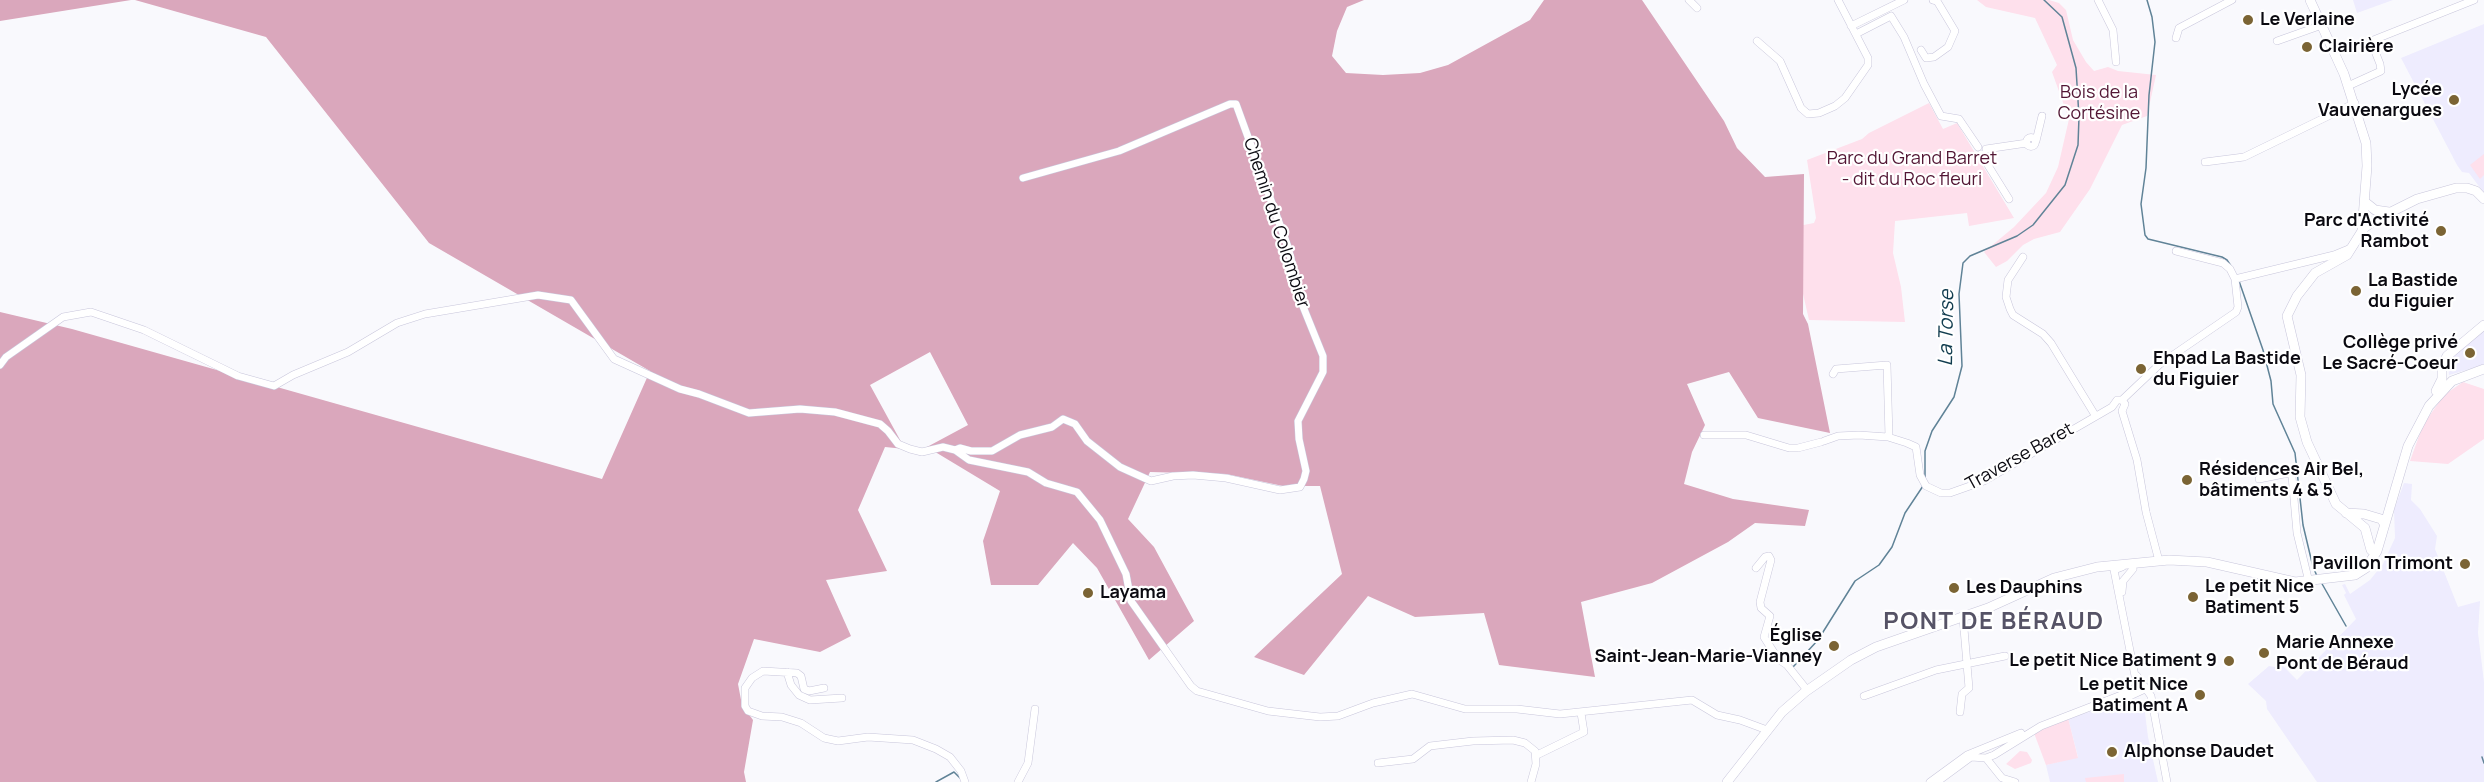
<!DOCTYPE html>
<html>
<head>
<meta charset="utf-8">
<style>
	body { margin:0 }
	canvas { display:block; background:#f9f9fd }
</style>
</head>
<body>
<canvas width="2484" height="782"></canvas>
<script>
const ctx = document.querySelector('canvas').getContext('2d');
ctx.lineJoin = 'round';
function fillPath(path, color) { ctx.fillStyle = color; ctx.fill(path, 'evenodd'); }
const toPath = rows => new Path2D(rows.map(r => 'M' + r).join(''));
function strokePath(path, color, width, dash) { ctx.strokeStyle = color; ctx.lineWidth = width; ctx.lineCap = dash ? 'butt' : 'round'; ctx.setLineDash(dash || []); ctx.stroke(path); }
function write(font, color, halo, rows, align = 'center') {
  ctx.font = font + ' Manrope,sans-serif'; ctx.lineWidth = 4.5; ctx.setLineDash([]); ctx.textBaseline = 'middle'; ctx.strokeStyle = halo; ctx.fillStyle = color; for (const [text, x, y, turn = 0] of rows) {
    ctx.save(); ctx.translate(x, y); ctx.rotate((+turn || 0) * Math.PI / 180); ctx.textAlign = isNaN(turn) ? turn : align; if (halo) ctx.strokeText(text, 0, 0); ctx.fillText(text, 0, 0); ctx.restore();
  }
}
fillPath(toPath([
	[2353,0,2393,0,2357,13],
	[2484,24,2484,193,2469,173,2462,172,2457,165,2401,58],
	[2484,328,2484,365,2449,375,2448,362],
	[2404,483,2412,484,2411,500,2420,509,2437,536,2435,549,2458,607,2480,601,2478,633,2484,682,2484,782,2317,782,2267,709,2266,701,2248,684,2269,666,2275,667,2279,662,2297,680,2356,619,2344,595,2346,593,2342,585,2345,584,2350,594,2370,580,2383,564,2395,538,2394,510],
	[2139,698,2144,705,2148,737,2158,782,2050,782,2046,765,2078,757,2068,718]
]), '#eeecfe');
fillPath(toPath([
	[1977,0,2049,0,2059,3,2066,10,2073,40,2086,62,2094,71,2108,67,2118,71,2156,75,2147,116,2122,125,2090,189,2060,232,2034,239,2023,245,2007,261,1996,267,1984,252,2014,227,2046,193,2058,167,2069,119,2052,72,2057,65,2035,18,1986,7],
	[1929,103,1943,129,1957,123,2014,218,1969,226,1967,213,1895,221,1893,253,1901,287,1905,322,1809,320,1788,228,1814,223,1816,218,1807,160,1862,139,1869,133],
	[2484,154,2484,175,2480,179,2470,165],
	[2463,382,2484,389,2484,439,2448,464,2410,461,2423,425,2444,395],
	[2068,718,2078,758,2046,765,2034,733],
	[2020,751,2027,752,2032,760,2031,763,2015,769,2006,764],
	[2124,774,2124,782,2086,782,2085,778]
]), '#fee0ec');
fillPath(toPath([
	[0,0,131,0,0,21],
	[135,0,1364,0,1347,7,1337,31,1332,56,1346,73,1383,75,1420,73,1448,65,1530,20,1544,0,1642,0,1724,121,1737,148,1765,177,1804,174,1803,314,1808,324,1830,433,1758,418,1729,372,1687,384,1705,425,1692,452,1684,484,1733,499,1809,510,1805,526,1755,523,1728,542,1652,583,1581,602,1595,677,1499,665,1484,613,1415,617,1368,596,1304,675,1254,657,1342,574,1320,486,1283,486,1226,474,1150,472,1128,519,1154,547,1194,621,1149,660,1097,568,1073,543,1038,585,991,585,983,541,1000,491,927,447,968,425,930,352,870,385,905,449,885,447,858,510,887,571,826,580,851,636,820,652,754,639,738,684,742,705,753,720,744,772,746,782,0,782,0,312,72,329,602,479,650,371,429,243,266,37]
]), '#daa7bc');
strokePath(toPath([
	[2147,0,2152,17,2155,42,2149,95,2146,168,2141,204,2145,235,2148,239,2222,257,2227,260,2231,266],
	[2239,281,2263,350,2271,381,2273,404,2295,453,2303,525,2313,567,2317,576],
	[1925,479,1925,451,1932,431,1954,397,1962,366,1959,294,1963,263,1970,256,2017,236,2033,225,2065,185,2078,145,2079,117,2076,68,2062,17,2044,0],
	[2321,582,2346,626],
	[1793,667,1818,640,1855,581,1879,565,1892,547,1905,513,1923,486],
	[2482,757,2484,763],
	[936,782,954,772,960,778]
]), '#608397', 1.5);
const minor = toPath([
	[1689,0,1697,8],
	[2098,0,2113,30,2116,62],
	[1851,26,1904,0],
	[1856,34,1891,16,1904,37,1924,84,1941,116,1959,119,1978,147],
	[2176,38,2179,28,2232,0],
	[1757,41,1780,61,1801,108,1808,114,1819,113,1835,106,1845,98,1868,65,1868,58,1838,0],
	[2277,41,2322,25],
	[1921,50,1926,58,1934,57,1948,47,1955,31,1937,1,1933,0],
	[2348,86,2381,71,2380,64,2371,41,2474,0],
	'2026.5 142a4.5 4.5 0 1 1 9 0a4.5 4.5 0 1 1-9 0Z',
	[2036,141,2042,116],
	[1986,149,2027,143],
	[1981,154,2009,199],
	[2205,162,2244,157,2355,103],
	[2023,257,2008,280,2006,297,2010,309,2013,315,2043,334,2051,343,2095,415],
	[2235,279,2334,255,2351,248],
	[0,365,6,357,63,317,91,312,144,330,238,376,274,386,293,375,348,352,397,323,425,314,538,295,571,300,614,359,680,389,699,394,749,413,800,409,835,412,880,424,888,431,898,444,910,449,922,452,943,447,955,450,969,460,1028,472,1046,483,1077,492,1100,520,1126,574,1131,601,1191,686,1197,691,1268,711,1320,717,1338,716,1373,703,1412,694,1465,709,1517,709,1560,714,1692,700,1717,715,1740,720,1767,730],
	[1833,374,1836,369,1887,365,1889,437],
	[2122,400,2160,364,2236,312,2238,307,2235,279,2230,269,2223,263,2176,251],
	[2122,400,2125,404,2122,411,2137,460,2146,512,2159,561],
	[1704,435,1746,435,1789,448,1798,448,1821,442],
	[1824,441,1838,436,1859,435,1888,437,1907,443,1916,447,1920,475,1926,486,1941,493,1950,493,1984,481,2112,407,2117,400,2122,400],
	[955,450,960,448,971,451,992,451,1020,435,1052,427,1063,419,1075,424,1087,441,1120,467,1151,481,1173,476,1193,475,1226,478,1280,490,1300,487,1304,479,1306,471,1299,439,1298,421,1323,372,1323,356,1302,304,1288,247,1236,104,1230,104,1119,151,1023,178],
	[2259,479,2289,473,2292,476,2297,533,2309,582],
	[2122,567,2114,570,2137,686],
	[1756,568,1765,557,1769,556,1771,560,1760,602,1761,608,1770,616,1764,637,1778,659,1787,665,1807,690],
	[2122,592,2123,581,2133,569],
	[787,672,791,685,799,695,810,700,842,698],
	[2137,676,2151,696,2167,782],
	[824,688,809,691,804,689,801,676,797,673,763,671,752,678,745,688,745,706,748,711,762,716,782,717,801,723,824,738,838,741,868,737,913,740,936,749,950,757,961,771,965,782],
	[1864,696,1936,670,2005,656],
	[2121,700,2147,688],
	[1960,712,1962,694,1969,688,1963,617],
	[1537,755,1584,732,1581,713],
	[1986,758,2002,778,2015,782],
	[1378,763,1413,759,1430,746,1473,741,1513,740,1525,743,1535,751,1536,764,1531,782],
	[1018,782,1028,763,1035,709],
	[1930,782,1967,755,2021,733],
	[1937,782,1971,757,1986,758,1994,755,2041,726,2129,692,2137,686]
]);
const secondary = toPath([
	[2310,0,2344,74,2366,143,2367,166,2362,231],
	[2365,202,2375,210,2389,212],
	[2436,391,2442,379,2442,366,2447,356,2484,325],
	[2346,513,2364,514,2381,519,2384,523],
	[2371,550,2365,528,2336,504,2307,442,2300,417,2301,375,2287,316,2297,296,2315,273,2347,255,2364,228,2377,219,2417,199,2456,188,2467,188,2476,191,2484,199],
	[1727,782,1782,712,1805,692,1851,660,1876,647,1988,608,2054,578,2097,567,2169,560,2207,562,2295,582,2355,575,2366,568,2377,551,2408,446,2429,406,2452,381,2484,369]
]);
strokePath(minor, '#c8c6db', 8);
strokePath(secondary, '#c8c6db', 10);
strokePath(minor, '#fff', 7);
strokePath(secondary, '#fff', 9);
for (const [x, y, r, color] of [
	[2248,20,6,"#7b6434"],
	[2307,47,6,"#7b6434"],
	[2454,100,6,"#7b6434"],
	[2441,231,6,"#7b6434"],
	[2356,291,6,"#7b6434"],
	[2470,353,6,"#7b6434"],
	[2141,369,6,"#7b6434"],
	[2187,480,6,"#7b6434"],
	[2465,564,6,"#7b6434"],
	[1954,588,6,"#7b6434"],
	[1088,593,6,"#7b6434"],
	[2193,597,6,"#7b6434"],
	[1834,646,6,"#7b6434"],
	[2264,653,6,"#7b6434"],
	[2229,661,6,"#7b6434"],
	[2200,695,6,"#7b6434"],
	[2112,752,6,"#7b6434"]
]) { const dot = new Path2D(); dot.arc(x, y, r, 0, 2 * Math.PI); ctx.fillStyle = color; ctx.fill(dot); strokePath(dot, '#fff', 2); }
write('bold 18px', '#0b0a11', '#fff', [
	["Le Verlaine",2260,20],
	["Clairière",2319,47],
	["Lycée",2442,90,"right"],
	["Vauvenargues",2442,111,"right"],
	["Parc d'Activité",2429,221,"right"],
	["Rambot",2429,242,"right"],
	["La Bastide",2368,281],
	["du Figuier",2368,302],
	["Collège privé",2458,343,"right"],
	["Le Sacré-Coeur",2458,364,"right"],
	["Ehpad La Bastide",2153,359],
	["du Figuier",2153,380],
	["Résidences Air Bel,",2199,470],
	["bâtiments 4 & 5",2199,491],
	["Pavillon Trimont",2453,564,"right"],
	["Le petit Nice",2205,587],
	["Batiment 5",2205,608],
	["Les Dauphins",1966,588],
	["Layama",1100,593],
	["Église",1822,636,"right"],
	["Saint-Jean-Marie-Vianney",1822,657,"right"],
	["Marie Annexe",2276,643],
	["Pont de Béraud",2276,664],
	["Le petit Nice Batiment 9",2217,661,"right"],
	["Le petit Nice",2188,685,"right"],
	["Batiment A",2188,706,"right"],
	["Alphonse Daudet",2124,752]
], 'left');
write('18px', '#521634', '#fff', [
	["Bois de la",2099,93],
	["Cortésine",2099,114],
	["Parc du Grand Barret",1912,159],
	["- dit du Roc fleuri",1912,180]
]);
write('18px', '#0b0a11', '#fff', [
	["Chemin du Colombier",1276,223,72],
	["Traverse Baret",2020,457,-29]
]);
write('italic 20px', '#113c4f', '#fff', [
	["La Torse",1947,328,-89]
]);
ctx.letterSpacing = '1.5px';
write('bold 24px', '#565366', '#fff', [
	["PONT DE BÉRAUD",1994,622]
]);
ctx.letterSpacing = '0px';
</script>
</body>
</html>
